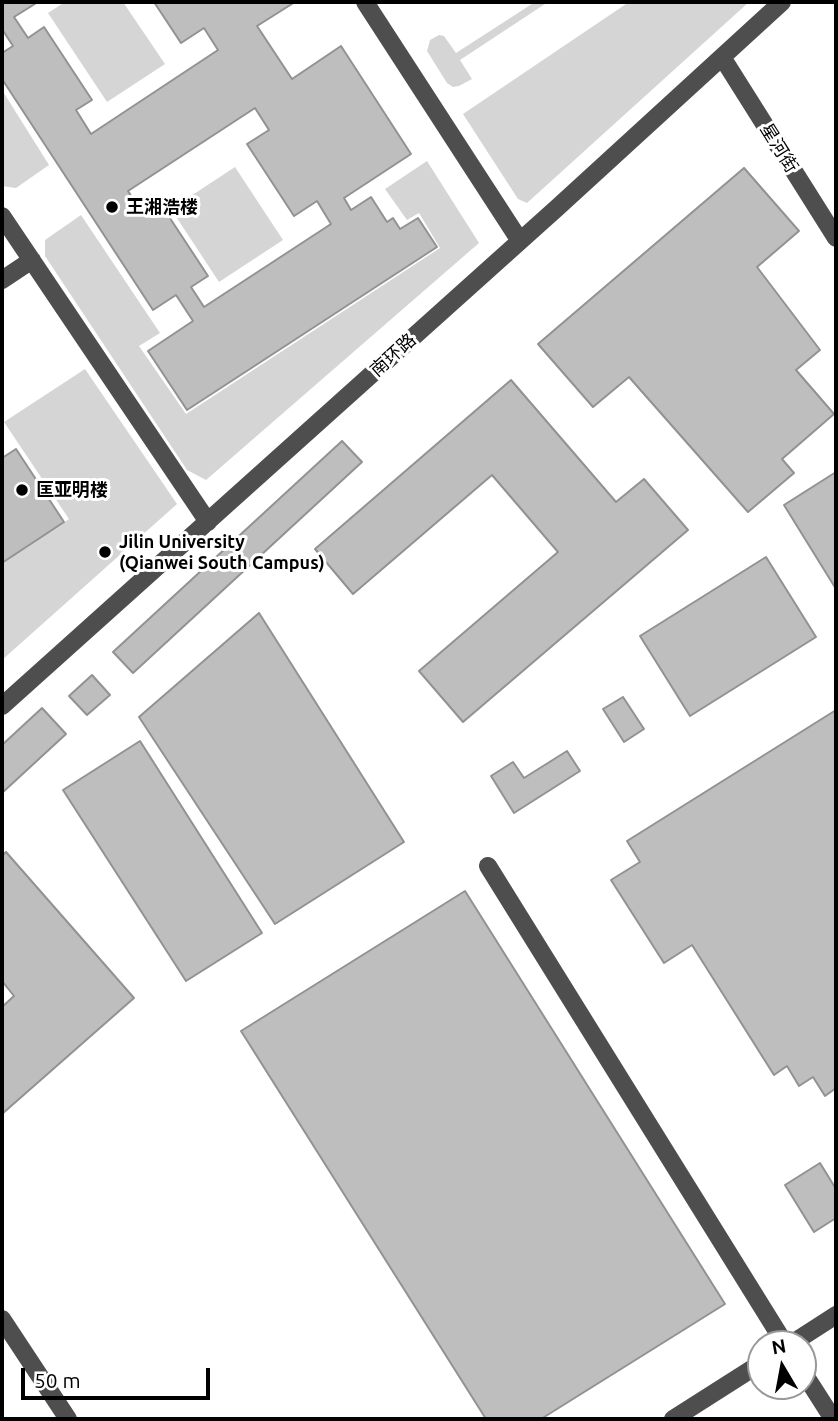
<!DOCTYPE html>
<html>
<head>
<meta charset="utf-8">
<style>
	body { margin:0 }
	#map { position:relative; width:838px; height:1421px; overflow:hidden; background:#fff; font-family:Ubuntu,sans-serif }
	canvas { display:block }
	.frame { position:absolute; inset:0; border:4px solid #000; pointer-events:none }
	.north { position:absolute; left:747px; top:1330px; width:70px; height:70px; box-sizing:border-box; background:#fff; border:2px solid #999; border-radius:50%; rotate:350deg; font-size:19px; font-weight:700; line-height:28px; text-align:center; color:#000 }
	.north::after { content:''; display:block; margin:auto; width:24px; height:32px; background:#000; clip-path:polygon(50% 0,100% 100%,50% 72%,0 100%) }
	.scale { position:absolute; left:21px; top:1368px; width:189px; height:32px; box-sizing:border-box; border:4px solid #000; border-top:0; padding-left:9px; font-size:21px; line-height:24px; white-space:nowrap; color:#000; -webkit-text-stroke:5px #fff; paint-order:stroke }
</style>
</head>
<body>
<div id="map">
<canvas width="838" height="1421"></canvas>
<div class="frame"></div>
<div class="north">N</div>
<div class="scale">50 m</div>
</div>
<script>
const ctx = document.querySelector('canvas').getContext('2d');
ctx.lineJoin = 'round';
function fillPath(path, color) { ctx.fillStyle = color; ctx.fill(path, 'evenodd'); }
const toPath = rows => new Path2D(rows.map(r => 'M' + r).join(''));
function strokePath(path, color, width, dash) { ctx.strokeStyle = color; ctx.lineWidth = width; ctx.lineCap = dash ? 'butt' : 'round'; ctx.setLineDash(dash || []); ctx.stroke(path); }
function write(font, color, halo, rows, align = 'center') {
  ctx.font = font + ' Ubuntu,"Noto Sans SC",sans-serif'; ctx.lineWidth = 6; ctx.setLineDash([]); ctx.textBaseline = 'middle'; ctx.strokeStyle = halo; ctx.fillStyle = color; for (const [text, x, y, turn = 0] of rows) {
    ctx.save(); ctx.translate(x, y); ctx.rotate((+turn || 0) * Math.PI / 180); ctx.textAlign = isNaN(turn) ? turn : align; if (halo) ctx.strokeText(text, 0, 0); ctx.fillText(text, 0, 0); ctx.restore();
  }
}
fillPath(toPath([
	[65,2,123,2,165,64,107,102,48,13],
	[535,2,548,2,460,60,472,79,459,86,453,87,447,83,427,51,430,40,439,35,444,36,456,53],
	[629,2,749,2,527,203,518,199,463,114],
	[2,90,49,165,16,188,2,186],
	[427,161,479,243,206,480,187,470,45,256,45,240,81,215,160,333,139,346,186,414,440,248,419,213,407,220,385,189],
	[235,167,283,240,219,282,171,209],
	[85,369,177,504,2,660,2,564,69,519,4,422]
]), '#d5d5d5');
const building = toPath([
	[2,2,38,2,14,17,28,38,44,27,92,100,76,110,91,134,218,50,204,28,181,43,154,2,295,2,257,26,292,79,341,46,411,154,344,198,351,210,371,197,387,222,393,218,400,229,418,218,437,247,187,410,148,351,193,321,176,295,153,310,2,79,2,53,13,46,2,29,2,2],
	[255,108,269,130,247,144,294,216,317,201,331,224,204,307,191,287,208,276,160,203,143,214,128,191,255,108],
	[744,168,799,231,757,267,820,350,796,370,834,414,782,459,794,473,748,512,629,377,593,407,538,344,744,168],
	[511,380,616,502,644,479,688,530,463,722,419,671,558,552,492,475,353,594,315,549,511,380],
	[342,441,362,462,133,673,113,652,342,441],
	[16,449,64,522,2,563,2,458,16,449],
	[836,472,836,589,784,505,836,472],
	[766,557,816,637,690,716,640,636,766,557],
	[259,613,404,842,275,924,139,717,259,613],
	[92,675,110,695,87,715,69,696,92,675],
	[623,697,644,729,624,742,603,709,623,697],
	[42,708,66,734,2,793,2,745,42,708],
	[836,710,836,1088,825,1096,813,1077,799,1086,787,1066,774,1075,692,945,664,963,611,880,640,862,627,841,836,710],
	[140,741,262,933,186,981,63,790,140,741],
	[567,751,580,771,514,813,491,776,513,762,524,778,567,751],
	[6,852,134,998,2,1114,2,1007,14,996,2,981,2,856,6,852],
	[465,891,725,1304,541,1419,486,1419,241,1031,465,891],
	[820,1163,836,1189,836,1218,814,1232,785,1185,820,1163]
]);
fillPath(building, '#bebebe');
strokePath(building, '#929292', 2);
strokePath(toPath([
	[365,2,520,241],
	[722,57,836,238],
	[2,216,208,522],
	[2,280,32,260],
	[2,706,558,207,782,2],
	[488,866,785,1344],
	[2,1319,68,1419],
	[791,1344,836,1315],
	[803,1372,833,1419],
	[673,1419,761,1363]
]), '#4e4e4e', 18);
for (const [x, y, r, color] of [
	[112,207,7,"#000"],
	[22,490,7,"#000"],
	[105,552,7,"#000"]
]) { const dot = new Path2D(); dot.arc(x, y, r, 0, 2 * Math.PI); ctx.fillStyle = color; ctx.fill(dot); strokePath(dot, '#fff', 2.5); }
write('18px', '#000', '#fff', [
	["星河街",779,148,58],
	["南环路",393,355,-42]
]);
write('bold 18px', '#000', '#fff', [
	["王湘浩楼",126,207],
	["匡亚明楼",36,490],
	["Jilin University",119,542],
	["(Qianwei South Campus)",119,563]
], 'left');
</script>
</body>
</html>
